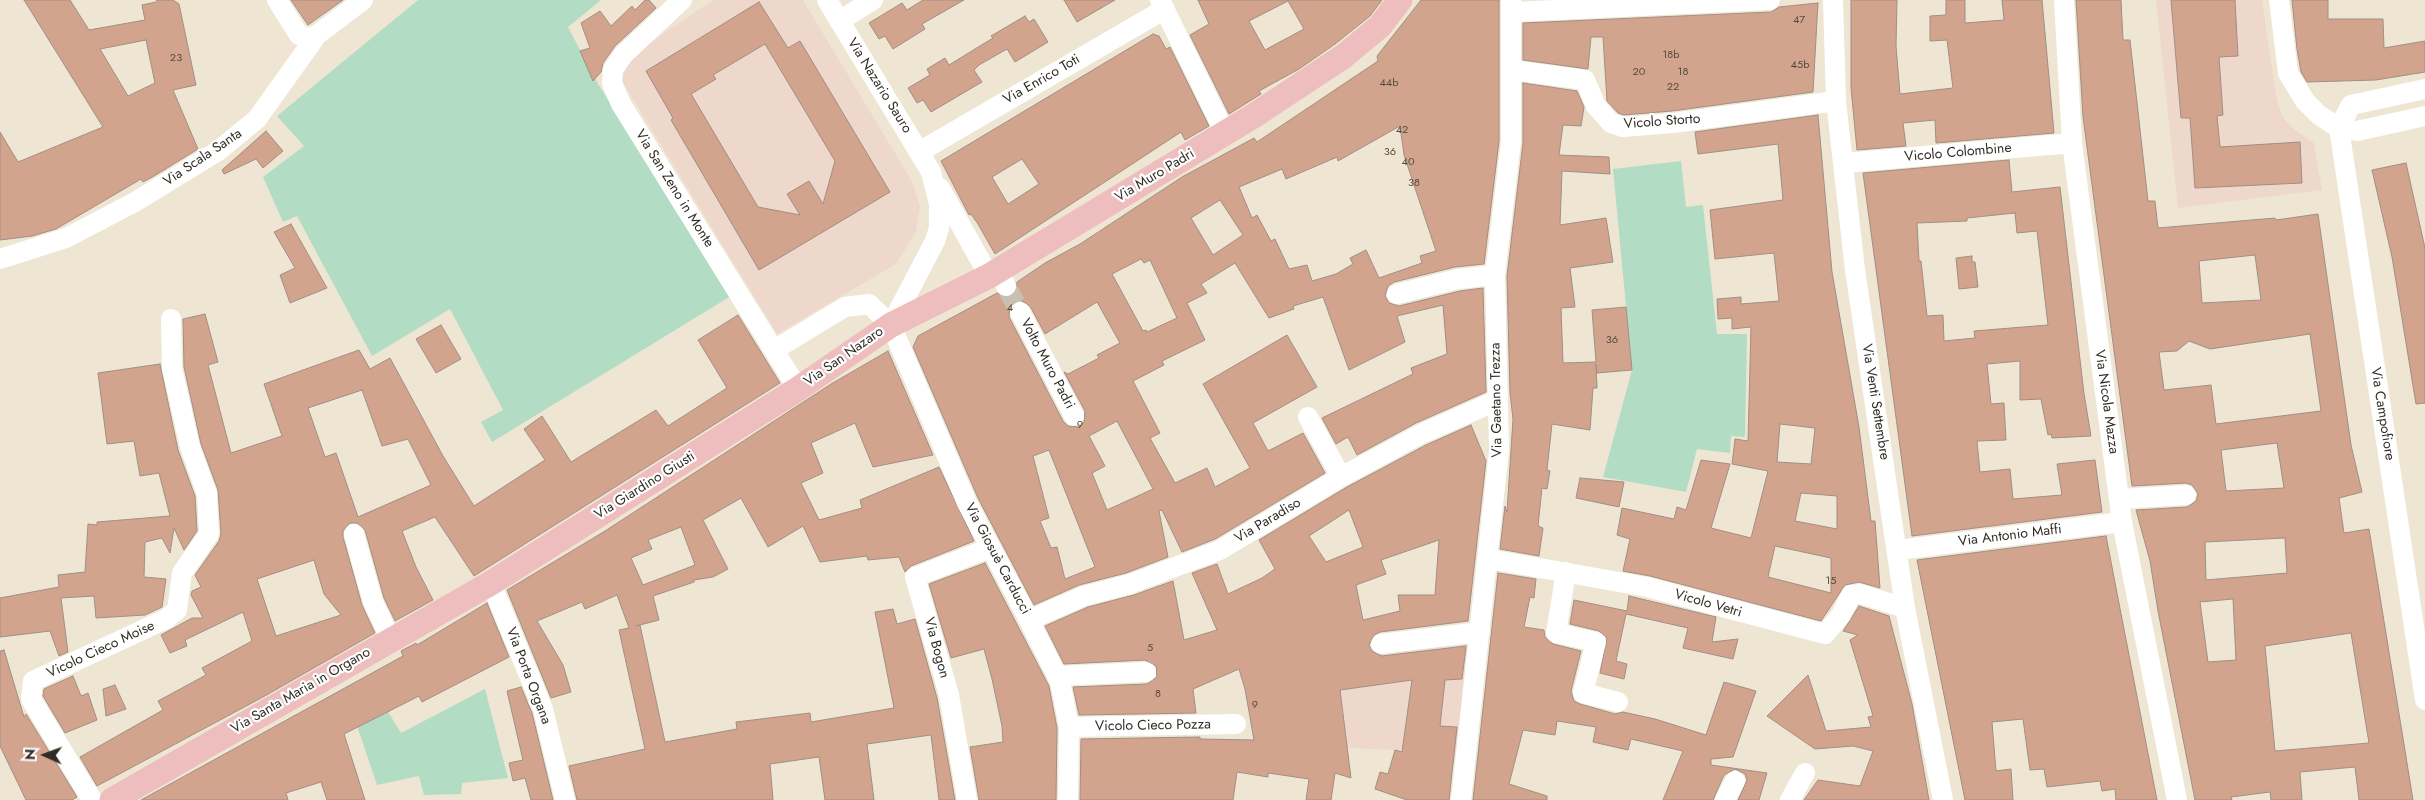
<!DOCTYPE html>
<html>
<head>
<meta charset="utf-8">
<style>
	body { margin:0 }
	#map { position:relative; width:2425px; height:800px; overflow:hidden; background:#eee6d3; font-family:Jost,sans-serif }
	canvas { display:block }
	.north { position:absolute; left:20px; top:730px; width:50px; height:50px; -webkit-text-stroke:4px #fff; paint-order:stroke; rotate:272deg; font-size:14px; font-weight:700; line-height:20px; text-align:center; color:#302d25 }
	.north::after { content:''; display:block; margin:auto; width:18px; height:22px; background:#302d25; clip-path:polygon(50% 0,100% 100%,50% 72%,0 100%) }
</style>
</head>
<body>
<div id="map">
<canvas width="2425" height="800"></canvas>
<div class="north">N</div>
</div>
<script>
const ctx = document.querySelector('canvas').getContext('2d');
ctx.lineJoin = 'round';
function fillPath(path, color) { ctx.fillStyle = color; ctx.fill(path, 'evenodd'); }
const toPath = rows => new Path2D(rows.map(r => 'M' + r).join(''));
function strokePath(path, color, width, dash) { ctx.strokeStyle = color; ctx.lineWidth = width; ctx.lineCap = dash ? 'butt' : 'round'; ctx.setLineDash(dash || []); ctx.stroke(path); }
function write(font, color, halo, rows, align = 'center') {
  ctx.font = font + ' Jost,sans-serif'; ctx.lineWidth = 4.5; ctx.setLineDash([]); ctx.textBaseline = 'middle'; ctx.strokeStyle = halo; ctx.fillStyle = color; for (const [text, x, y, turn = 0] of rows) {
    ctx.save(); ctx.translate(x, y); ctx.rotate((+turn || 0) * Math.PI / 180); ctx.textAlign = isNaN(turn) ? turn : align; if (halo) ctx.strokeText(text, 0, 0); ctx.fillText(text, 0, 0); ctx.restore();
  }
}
fillPath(toPath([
	[713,0,803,0,913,183,920,207,916,232,896,264,777,334,622,81,625,62,635,53],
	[2156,0,2262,0,2276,96,2280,110,2285,120,2295,130,2314,143,2322,190,2178,208],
	[1470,642,1454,764,1422,758,1395,750,1347,748,1336,663,1395,651]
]), '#eed8cc');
fillPath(toPath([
	[418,0,601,0,568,27,598,84,731,296,492,442,481,422,503,410,450,309,372,356,297,216,283,222,263,177,304,146,277,116],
	[1681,161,1686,207,1703,205,1717,334,1747,334,1745,437,1731,436,1730,453,1697,449,1686,492,1603,477,1632,370,1613,169],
	[485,689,508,778,462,783,461,794,424,795,419,776,377,785,357,726,387,710,401,733]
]), '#b2dcc3');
const building = toPath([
	[24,0,70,0,89,30,145,20,142,5,156,2,157,0,173,0,179,4,196,85,173,90,198,149,154,176,143,182,141,179,56,229,32,236,0,240,0,132,18,162,103,127,24,0],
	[146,40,155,83,128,96,100,49,146,40],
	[291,0,343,0,308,25,291,0],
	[645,0,649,0,656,8,615,46,603,63,601,72,593,81,580,51,590,48,581,23,600,11,611,26,632,6,635,10,645,0],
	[923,0,964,0,922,24,925,29,893,49,885,36,879,39,869,23,902,3,907,10,923,0],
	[1064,0,1115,0,1077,22,1064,0],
	[1198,0,1382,0,1370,16,1335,44,1299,69,1259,91,1261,94,1229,114,1190,35,1209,24,1198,0],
	[1288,1,1304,29,1265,50,1249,21,1288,1],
	[1421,0,1499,0,1499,141,1484,264,1455,267,1394,282,1388,286,1385,296,1389,303,1399,306,1460,291,1483,288,1486,392,1416,423,1357,455,1348,437,1336,444,1322,418,1413,374,1411,368,1447,354,1443,305,1397,316,1405,342,1349,370,1323,297,1293,306,1294,309,1269,318,1235,263,1201,284,1207,293,1187,303,1205,340,1162,361,1164,365,1133,381,1160,433,1150,438,1175,483,1207,468,1215,487,1250,468,1203,384,1287,335,1317,387,1253,423,1268,451,1303,433,1325,473,1215,539,1182,552,1162,510,1159,511,1168,557,1126,573,1079,585,1034,605,978,498,913,347,918,336,997,293,1005,298,1012,296,1016,292,1017,282,1045,263,1080,244,1182,177,1254,138,1257,142,1378,61,1377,56,1421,0],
	[1400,126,1404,155,1436,251,1420,256,1422,263,1379,278,1366,250,1350,258,1353,264,1336,274,1312,281,1307,265,1289,269,1275,239,1271,241,1257,215,1252,218,1239,187,1282,169,1286,179,1337,157,1338,161,1400,126],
	[1220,200,1243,235,1213,255,1191,218,1220,200],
	[1141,259,1144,263,1150,260,1177,318,1147,332,1146,330,1143,331,1112,274,1141,259],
	[1020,300,1030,306,1045,334,1097,302,1120,343,1097,355,1099,358,1068,374,1064,372,1085,411,1084,422,1079,427,1068,426,1063,421,1009,317,1010,306,1020,300],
	[1117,421,1153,489,1107,510,1092,473,1105,466,1089,436,1117,421],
	[1049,450,1095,567,1065,579,1057,547,1051,548,1040,521,1049,518,1033,456,1049,450],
	[1851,0,1897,0,1896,46,1900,94,1953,88,1947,40,1930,41,1930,16,1946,15,1946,0,1965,0,1965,23,2004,20,2002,0,2042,0,2054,133,1936,143,1935,120,1903,123,1906,146,1857,150,1851,88,1851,0],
	[2076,0,2121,0,2123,40,2130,40,2148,201,2155,201,2158,228,2275,218,2276,220,2318,214,2351,445,2362,492,2339,498,2344,533,2369,529,2413,800,2359,800,2355,767,2300,772,2302,800,2271,800,2270,792,2231,797,2232,800,2195,800,2158,611,2150,561,2136,510,2187,507,2196,501,2198,494,2192,485,2186,483,2132,486,2083,117,2076,0],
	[2255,255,2261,300,2202,303,2199,261,2255,255],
	[2310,334,2321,411,2216,424,2211,385,2164,390,2159,352,2177,351,2189,341,2210,349,2310,334],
	[2277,443,2284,488,2226,491,2221,450,2277,443],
	[2285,538,2287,573,2206,580,2205,542,2285,538],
	[2233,599,2236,660,2208,662,2200,602,2233,599],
	[2351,633,2369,743,2275,751,2265,646,2351,633],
	[2171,0,2235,0,2238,56,2219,57,2223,115,2217,116,2220,147,2300,142,2302,183,2195,188,2190,118,2181,118,2171,0],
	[2292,0,2328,0,2328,19,2383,19,2384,48,2425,41,2425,72,2376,80,2307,82,2301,72,2297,49,2292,0],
	[759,2,788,48,800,41,890,192,759,270,671,120,673,118,646,71,759,2],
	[765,44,835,161,823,204,809,181,787,194,800,215,758,207,691,94,716,79,713,75,765,44],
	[1818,3,1813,92,1672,111,1624,115,1618,113,1607,101,1603,37,1591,37,1588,69,1523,60,1523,23,1771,12,1779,7,1818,3],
	[1025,16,1029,22,1034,19,1048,42,1015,62,1007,49,979,65,974,70,982,82,931,112,923,100,917,103,908,88,930,75,927,69,945,58,949,65,993,38,991,36,1025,16],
	[1153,34,1159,36,1166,49,1170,47,1209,126,1185,140,1181,132,995,254,978,224,971,214,969,215,941,161,1153,34],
	[1022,159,1039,184,1008,204,992,177,1022,159],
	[1523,83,1577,91,1584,107,1581,126,1563,125,1559,155,1609,157,1610,174,1562,171,1560,225,1606,218,1613,262,1570,268,1575,307,1561,308,1563,363,1596,362,1592,310,1626,307,1632,370,1597,373,1596,364,1597,388,1593,388,1590,430,1552,424,1547,470,1550,471,1547,489,1542,488,1538,526,1543,528,1539,556,1500,549,1505,506,1507,512,1513,419,1510,393,1507,276,1523,143,1523,83],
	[1818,115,1832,272,1859,427,1871,521,1875,521,1880,588,1859,582,1845,585,1821,621,1650,576,1623,571,1630,539,1617,535,1622,508,1674,519,1677,507,1686,510,1701,460,1730,464,1711,528,1751,538,1768,471,1732,464,1735,439,1748,441,1751,327,1732,329,1732,318,1718,319,1717,299,1741,297,1741,304,1779,301,1774,253,1715,259,1710,210,1783,200,1778,144,1698,154,1695,132,1818,115],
	[1780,424,1815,428,1811,464,1777,462,1780,424],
	[1801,493,1837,496,1837,529,1795,521,1801,493],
	[1775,546,1831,558,1831,593,1768,577,1775,546],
	[266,131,283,151,263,168,256,159,224,174,222,170,266,131],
	[2009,160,2012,192,2060,187,2084,394,2091,436,2052,438,2051,434,2048,435,2041,399,2020,400,2020,361,1987,364,1991,404,2004,403,2006,440,1977,441,1980,472,2010,469,2013,499,2062,495,2057,464,2095,460,2102,512,1912,536,1863,173,2009,160],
	[2015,213,2017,233,2037,231,2048,325,1974,331,1975,338,1944,341,1943,315,1927,316,1921,261,1919,261,1917,223,1967,221,1967,218,2015,213],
	[2406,163,2425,248,2425,403,2416,404,2392,257,2372,170,2406,163],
	[291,224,327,288,290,303,280,275,295,268,274,232,291,224],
	[1972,256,1972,262,1975,262,1978,287,1959,289,1956,258,1972,256],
	[205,314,218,362,208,365,231,453,282,436,264,384,359,350,370,369,390,358,443,456,474,506,545,460,524,429,542,416,571,462,656,410,668,426,727,388,698,340,738,315,780,383,474,576,435,517,402,531,416,567,433,600,395,621,384,598,365,530,357,523,350,523,343,531,343,537,362,605,375,633,263,697,97,786,80,757,163,710,158,701,206,675,202,668,252,641,243,612,185,640,187,646,170,653,161,635,192,618,203,618,191,595,192,591,201,587,195,575,219,541,221,534,218,490,201,444,184,367,183,319,205,314],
	[362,390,382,446,408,439,431,485,358,517,336,453,325,457,308,408,362,390],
	[314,560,324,594,341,615,276,636,257,579,314,560],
	[441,325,461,359,436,373,416,339,441,325],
	[888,351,933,455,873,467,855,423,811,443,823,473,801,483,819,520,862,508,860,500,939,467,974,541,911,566,905,572,899,557,868,560,867,556,820,562,803,526,768,547,741,498,703,520,728,569,713,577,694,580,694,582,653,596,659,620,636,626,640,625,665,742,737,729,736,722,810,713,811,722,894,708,875,612,893,609,897,624,915,619,937,698,955,800,939,800,931,735,867,744,874,800,825,800,819,757,770,764,773,800,577,800,569,766,645,749,619,630,629,628,617,595,585,609,582,602,537,621,563,665,571,692,551,698,507,590,605,531,831,384,888,351],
	[681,527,695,565,643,585,631,558,652,549,648,540,681,527],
	[160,364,178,450,195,496,197,531,184,550,174,528,170,553,162,538,145,542,144,577,166,579,162,607,145,615,96,618,94,596,61,598,68,652,59,656,50,631,0,637,0,598,59,587,58,575,85,572,88,524,97,525,97,522,170,516,159,473,140,476,134,441,107,444,98,373,160,364],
	[1471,425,1486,461,1468,621,1380,632,1374,635,1369,645,1372,651,1382,656,1466,646,1462,679,1445,680,1440,726,1457,727,1449,800,1407,800,1375,789,1380,772,1388,774,1395,750,1402,752,1412,680,1340,690,1351,778,1335,773,1331,800,1306,800,1309,779,1268,773,1268,777,1237,772,1233,800,1080,800,1081,739,1200,737,1200,739,1254,740,1245,689,1239,669,1193,689,1196,713,1079,715,1073,687,1147,684,1157,677,1156,666,1145,660,1064,664,1045,626,1088,607,1134,595,1173,581,1184,640,1217,630,1192,573,1217,564,1228,594,1262,578,1275,569,1259,540,1347,487,1426,445,1471,425],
	[1349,510,1363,547,1326,562,1309,536,1349,510],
	[1439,540,1435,595,1398,595,1400,611,1363,620,1356,585,1386,574,1381,560,1439,540],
	[1580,478,1624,482,1619,507,1576,498,1580,478],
	[2106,536,2157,800,2116,800,2115,789,2102,791,2100,781,2047,787,2044,769,2030,770,2023,719,1992,722,1996,771,2011,769,2013,800,1965,800,1917,560,2106,536],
	[985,563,1049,686,1057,728,1056,800,979,800,970,747,1003,742,1002,726,992,679,984,649,951,658,929,584,985,563],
	[1498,573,1536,579,1534,598,1530,597,1524,627,1544,630,1545,637,1553,644,1581,651,1571,691,1574,701,1580,704,1615,714,1623,712,1655,719,1706,735,1724,682,1756,691,1733,757,1711,759,1711,765,1767,773,1759,800,1738,800,1747,780,1745,774,1735,769,1724,775,1713,800,1663,800,1683,751,1631,739,1628,750,1593,742,1596,727,1557,721,1555,735,1523,730,1509,784,1547,796,1547,800,1473,800,1498,573],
	[1629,596,1716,617,1712,642,1738,639,1733,659,1683,648,1688,628,1626,614,1616,661,1627,664,1624,679,1600,673,1607,638,1599,631,1570,624,1574,600,1627,611,1629,596],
	[487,603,509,657,422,702,419,696,344,734,365,800,327,800,321,782,286,793,288,800,141,800,403,656,401,651,416,643,417,645,487,603],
	[1859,606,1889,616,1912,704,1929,800,1804,800,1818,780,1860,786,1873,751,1853,746,1815,749,1767,716,1808,675,1826,731,1871,727,1868,717,1873,716,1850,640,1858,635,1843,631,1859,606],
	[4,650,24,717,26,714,77,797,72,800,26,800,0,746,0,651,4,650],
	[73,676,81,696,88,693,97,720,65,733,43,696,44,689,73,676],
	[115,685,126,709,106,716,103,689,115,685],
	[521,687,532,713,553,800,531,800,525,778,513,781,509,763,523,760,507,691,521,687]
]);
fillPath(building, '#d2a48d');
strokePath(building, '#a18e84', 1);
strokePath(toPath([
	[1006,286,1020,312]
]), '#c8c1b0', 20, [20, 10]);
strokePath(toPath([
	[277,0,299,35,308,38,317,35],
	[682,0,623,55,613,70,612,83,621,104,798,389],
	[827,0,931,172,939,204,939,228,935,241,891,325],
	[1160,0,1225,133],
	[1833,0,1836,101,1855,270,1905,608,1943,800],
	[2064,0,2072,143,2122,522,2177,800],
	[2279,0,2288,73,2305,101,2319,115,2339,128,2357,131,2425,116],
	[1513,12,1770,0],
	[839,21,873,0],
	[1512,70,1585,80,1596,106,1611,123,1623,127,1673,123,1836,101],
	[2425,89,2351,105,2339,128,2425,700],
	[919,152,1165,9],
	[1844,163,2072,143],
	[940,188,989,276],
	[0,259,66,238,135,202,218,151,257,119,317,35,363,0],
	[998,271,1006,286],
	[1397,294,1458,279,1495,275],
	[1020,312,1074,416],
	[774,350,845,307,869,304,891,325,967,503,1029,620,1060,682,1069,727,1068,800],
	[1308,417,1341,477],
	[2119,499,2186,495],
	[354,534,373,602,391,640],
	[1898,550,2122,522],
	[1489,559,1647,587,1825,634,1841,615,1851,595,1860,594,1905,608],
	[1566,572,1556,633,1596,642,1583,693,1618,702],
	[491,583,543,709,565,800],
	[1029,620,1084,596,1130,584,1220,550,1341,477,1421,434,1498,400],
	[1381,644,1480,632],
	[1057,676,1146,672],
	[1069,727,1236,724],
	[92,800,31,699,33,681,166,619,177,610,182,573,209,534,207,494,190,447,172,368,171,319],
	[967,800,949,695,915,577,990,548],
	[1461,800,1499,450,1495,275,1511,142,1511,0],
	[1725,800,1735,781],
	[1790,800,1805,773]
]), '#fff', 20);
strokePath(toPath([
	[112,800,491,583,798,389,891,325,989,276,1255,115,1344,56,1380,26,1400,0]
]), '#eebdbe', 25);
write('11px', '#584b3f', null, [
	["47",1799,20],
	["18b",1671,55],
	["23",176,58],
	["45b",1800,65],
	["20",1639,72],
	["18",1683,72],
	["44b",1389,83],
	["22",1673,87],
	["42",1402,130],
	["36",1390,152],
	["40",1408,162],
	["38",1414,183],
	["4",1010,308],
	["36",1612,340],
	["9",1080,425],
	["15",1831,581],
	["5",1150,648],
	["8",1158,694],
	["9",1255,705]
]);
write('14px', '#302d25', '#fff', [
	["Via Enrico Toti",1042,80,-30],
	["Via Nazario Sauro",879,86,58],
	["Vicolo Storto",1662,122,-4],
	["Vicolo Colombine",1958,153,-5],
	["Via Scala Santa",203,158,-34],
	["Via Muro Padri",1155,176,-31],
	["Via San Zeno in Monte",674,189,58],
	["Via San Nazaro",844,357,-35],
	["Volto Muro Padri",1047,364,62],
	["Via Gaetano Trezza",1497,400,-91],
	["Via Venti Settembre",1875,402,81],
	["Via Nicola Mazza",2106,402,82],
	["Via Campofiore",2382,414,81],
	["Via Giardino Giusti",645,486,-32],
	["Via Paradiso",1268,521,-31],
	["Via Antonio Maffi",2010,536,-7],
	["Via Giosuè Carducci",997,559,62],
	["Vicolo Vetri",1708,604,16],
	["Via Bogon",936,648,75],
	["Vicolo Cieco Moise",101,650,-25],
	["Via Porta Organa",528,676,69],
	["Via Santa Maria in Organo",301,691,-30],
	["Vicolo Cieco Pozza",1153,726,-1]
]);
</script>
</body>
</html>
